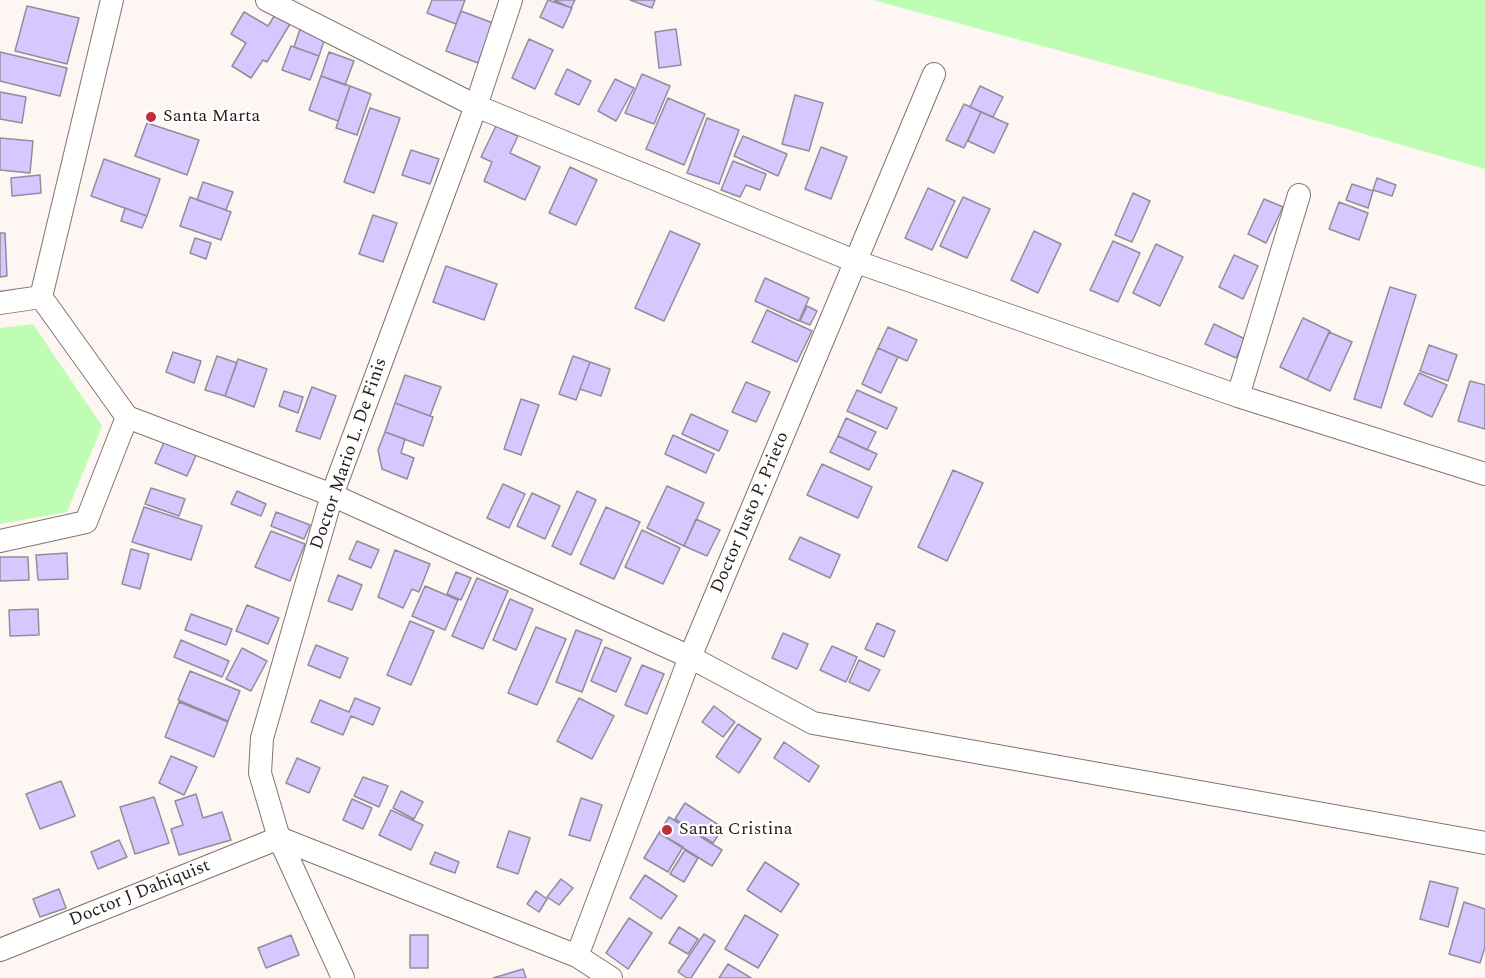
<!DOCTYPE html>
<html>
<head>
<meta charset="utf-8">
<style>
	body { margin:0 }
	canvas { display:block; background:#fdf6f3 }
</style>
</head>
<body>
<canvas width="1485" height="978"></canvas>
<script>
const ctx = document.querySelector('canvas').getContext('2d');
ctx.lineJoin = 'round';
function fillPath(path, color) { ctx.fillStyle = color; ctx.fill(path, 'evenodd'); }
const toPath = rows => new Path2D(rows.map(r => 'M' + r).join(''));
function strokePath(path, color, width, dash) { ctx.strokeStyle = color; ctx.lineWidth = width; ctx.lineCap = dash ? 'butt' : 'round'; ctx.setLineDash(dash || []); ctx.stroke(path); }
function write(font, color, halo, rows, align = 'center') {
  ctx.font = font + ' Spectral,serif'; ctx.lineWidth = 4.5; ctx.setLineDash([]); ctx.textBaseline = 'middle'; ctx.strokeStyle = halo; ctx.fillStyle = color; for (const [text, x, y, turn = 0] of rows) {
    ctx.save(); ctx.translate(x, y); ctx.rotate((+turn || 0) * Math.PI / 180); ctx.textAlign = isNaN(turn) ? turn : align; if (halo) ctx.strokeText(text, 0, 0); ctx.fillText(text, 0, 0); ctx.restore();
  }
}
fillPath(toPath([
	[873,0,1485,0,1485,169,1347,129],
	[33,324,102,426,67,512,0,524,0,328]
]), '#bffdb5');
const building = toPath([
	[432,0,465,0,456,24,427,13,432,0],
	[548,0,572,8,563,28,540,17,548,0],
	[554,0,575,0,571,8,554,0],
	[630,0,655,0,652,8,630,0],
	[27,6,79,18,67,64,15,51,27,6],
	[461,11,493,23,478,63,446,51,461,11],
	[244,12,268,26,275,15,290,24,267,62,263,60,251,78,232,66,246,43,231,34,244,12],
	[300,29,325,38,319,56,294,47,300,29],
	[676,29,681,65,659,68,655,32,676,29],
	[529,39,553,50,535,89,512,78,529,39],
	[291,46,319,56,310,80,282,70,291,46],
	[0,52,67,68,60,96,0,81,0,52],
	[329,52,354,61,345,85,321,76,329,52],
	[567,69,591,81,579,105,555,94,567,69],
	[642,74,670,86,654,124,625,113,642,74],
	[321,76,350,86,338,121,309,110,321,76],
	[615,79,634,88,616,121,598,111,615,79],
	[350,86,371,94,357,135,336,128,350,86],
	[980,86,1003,97,993,117,970,107,980,86],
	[0,92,26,97,22,123,0,119,0,92],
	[795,95,823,103,809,151,782,144,795,95],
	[668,98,705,114,684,165,646,149,668,98],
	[964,104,981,112,964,148,946,140,964,104],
	[370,108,400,118,374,193,344,182,370,108],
	[981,112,1008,124,994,153,968,141,981,112],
	[707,118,739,130,719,184,687,173,707,118],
	[147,123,199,140,187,175,135,156,147,123],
	[496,126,518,136,510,153,540,167,525,200,484,181,492,162,481,157,496,126],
	[743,136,787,154,778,176,734,156,743,136],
	[0,138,33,141,30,173,0,170,0,138],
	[821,147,847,157,831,199,805,189,821,147],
	[411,150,439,159,430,184,402,175,411,150],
	[104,159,160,179,147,216,91,196,104,159],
	[733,161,766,174,760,190,746,185,740,197,721,190,733,161],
	[570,167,597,180,576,225,549,213,570,167],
	[40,175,41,193,12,196,11,178,40,175],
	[1377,178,1396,185,1392,196,1373,190,1377,178],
	[203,182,233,192,226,210,197,200,203,182],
	[1352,184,1373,191,1368,208,1346,200,1352,184],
	[928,188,955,201,932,250,905,238,928,188],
	[1133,193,1150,201,1132,242,1115,235,1133,193],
	[190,197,231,212,221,240,180,226,190,197],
	[963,197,990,209,967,258,940,246,963,197],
	[1264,199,1283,207,1266,243,1248,234,1264,199],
	[1339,202,1368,213,1359,240,1329,229,1339,202],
	[125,208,147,216,142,228,121,221,125,208],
	[373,215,397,223,383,262,359,254,373,215],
	[670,231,700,244,664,321,635,308,670,231],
	[1034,231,1061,244,1038,293,1011,280,1034,231],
	[0,233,5,233,7,276,0,277,0,233],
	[195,238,211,243,206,259,190,253,195,238],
	[1113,241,1140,253,1118,302,1090,290,1113,241],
	[1156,244,1183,257,1160,306,1133,293,1156,244],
	[1234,255,1258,266,1243,299,1219,287,1234,255],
	[446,266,497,284,484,320,433,302,446,266],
	[765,278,809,298,799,321,755,301,765,278],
	[1390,287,1416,295,1381,408,1354,399,1390,287],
	[807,306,817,311,810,325,800,321,807,306],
	[767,310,812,331,797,362,752,342,767,310],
	[1303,318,1330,331,1307,380,1280,367,1303,318],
	[1214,324,1245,339,1236,358,1205,344,1214,324],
	[888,327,917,340,907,361,878,348,888,327],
	[1329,332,1352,342,1330,391,1307,380,1329,332],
	[1429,345,1457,355,1448,381,1420,371,1429,345],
	[878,348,898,357,881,393,862,384,878,348],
	[173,352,201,361,194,383,166,372,173,352],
	[217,356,237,363,225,396,205,390,217,356],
	[573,356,590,362,576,400,559,394,573,356],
	[238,359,267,369,254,407,225,396,238,359],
	[590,362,610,369,601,396,580,389,590,362],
	[1419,373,1447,385,1432,417,1404,404,1419,373],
	[405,375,441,387,430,416,395,403,405,375],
	[1470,381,1485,385,1485,429,1458,421,1470,381],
	[746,382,770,392,756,422,732,412,746,382],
	[312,387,336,396,320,439,296,431,312,387],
	[857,390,897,408,887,429,847,411,857,390],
	[284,391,303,397,298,413,279,406,284,391],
	[521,399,539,405,521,455,504,449,521,399],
	[395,403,433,417,423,446,385,432,395,403],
	[691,414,728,431,719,451,682,434,691,414],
	[846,418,876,432,867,450,838,436,846,418],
	[385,432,405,439,401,453,414,458,407,479,382,469,378,450,385,432],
	[673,435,714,454,706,473,665,454,673,435],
	[838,436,877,454,869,470,830,452,838,436],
	[165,440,197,453,187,476,155,463,165,440],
	[822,464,872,487,858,518,807,495,822,464],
	[953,470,983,483,947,561,918,547,953,470],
	[503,484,525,494,509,528,487,518,503,484],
	[667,486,704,503,684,546,647,528,667,486],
	[151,488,185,499,179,516,145,504,151,488],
	[237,491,266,504,261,516,231,504,237,491],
	[577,491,596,500,571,555,552,546,577,491],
	[532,493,560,506,545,539,517,526,532,493],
	[144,507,202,526,191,560,132,542,144,507],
	[606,507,640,522,614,579,580,564,606,507],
	[276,512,310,525,304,539,271,526,276,512],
	[696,519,720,530,707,556,684,546,696,519],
	[642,530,680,548,663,584,625,567,642,530],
	[271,531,305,544,290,581,255,567,271,531],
	[800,537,840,555,830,578,789,559,800,537],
	[357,541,379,550,371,568,349,559,357,541],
	[131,549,149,554,140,589,122,584,131,549],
	[395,550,430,564,419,592,412,589,403,608,378,597,395,550],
	[67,553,68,579,38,580,36,555,67,553],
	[0,557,28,557,29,580,0,581,0,557],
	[456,572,471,578,461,600,447,594,456,572],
	[338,575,362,585,352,610,328,601,338,575],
	[477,578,508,591,483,649,452,636,477,578],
	[425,586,458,600,445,630,412,616,425,586],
	[510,599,533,609,516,650,493,640,510,599],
	[247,605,279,618,268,644,236,631,247,605],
	[38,609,39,635,10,636,9,610,38,609],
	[191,614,232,629,226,645,185,630,191,614],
	[410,621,434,631,411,685,387,675,410,621],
	[877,623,895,631,884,657,865,649,877,623],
	[536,627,566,639,537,705,508,693,536,627],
	[576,630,602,640,582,692,556,682,576,630],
	[783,633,808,644,797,669,772,658,783,633],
	[181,640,229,661,222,677,174,657,181,640],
	[316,645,348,658,340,678,308,665,316,645],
	[832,646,857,657,846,682,820,670,832,646],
	[605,647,631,658,616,692,591,681,605,647],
	[242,648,267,661,251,691,226,679,242,648],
	[859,660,880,670,869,691,849,682,859,660],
	[642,665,664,674,647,714,625,705,642,665],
	[190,671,240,691,228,721,178,700,190,671],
	[355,698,380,708,373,725,351,716,343,735,311,722,320,700,349,712,355,698],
	[579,698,614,716,592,759,557,741,579,698],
	[179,702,228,722,214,757,165,737,179,702],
	[714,706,735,722,723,737,702,722,714,706],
	[738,724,761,739,739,773,716,757,738,724],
	[784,742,819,766,809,782,774,758,784,742],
	[171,756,197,767,184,795,159,783,171,756],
	[297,758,320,768,309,793,286,783,297,758],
	[363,777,388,786,379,807,354,796,363,777],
	[61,781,75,816,40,829,26,794,61,781],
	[401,791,423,802,414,819,393,808,401,791],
	[196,794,203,818,222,812,231,840,179,855,171,829,183,825,175,801,196,794],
	[154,797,169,843,135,854,120,807,154,797],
	[581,798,602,805,590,841,569,835,581,798],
	[352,799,372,808,363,829,343,820,352,799],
	[685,803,723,828,713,843,675,819,685,803],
	[391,810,423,825,411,850,379,835,391,810],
	[669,817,722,850,712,866,659,833,669,817],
	[509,831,530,838,518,874,497,867,509,831],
	[659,833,683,847,668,872,644,858,659,833],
	[119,840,127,857,98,869,91,852,119,840],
	[685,850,698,858,684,882,670,874,685,850],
	[435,852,459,862,455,873,430,864,435,852],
	[765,862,799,884,781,912,747,890,765,862],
	[645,875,677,896,661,919,630,898,645,875],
	[561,879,573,888,559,905,547,897,561,879],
	[1430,881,1458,888,1448,927,1420,919,1430,881],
	[59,889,66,908,40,917,33,899,59,889],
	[536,891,547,899,539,912,527,904,536,891],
	[1464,902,1485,909,1485,947,1480,963,1449,954,1464,902],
	[745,915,778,935,758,968,725,949,745,915],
	[629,918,652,933,628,969,606,953,629,918],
	[679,927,698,939,688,954,669,943,679,927],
	[704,934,715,941,691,978,687,978,678,972,704,934],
	[291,935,299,955,266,968,258,948,291,935],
	[410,935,428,935,428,968,410,968,410,935],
	[728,964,751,978,719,978,728,964],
	[523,969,526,978,493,978,523,969]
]);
fillPath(building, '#d4c8fe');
strokePath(building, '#918e9c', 1.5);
const minor = toPath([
	[112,0,41,297,127,417,332,495,690,657,813,723,1485,843],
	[267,0,476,106,857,262,1238,396,1485,474],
	[0,303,41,297],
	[1238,396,1299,195],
	[0,541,86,522,127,417],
	[279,838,577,956,611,978],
	[0,950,279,838],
	[577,956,690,657,934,74],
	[343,978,279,838,260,773,262,738,332,495,476,106,511,0]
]);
strokePath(minor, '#83746e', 24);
strokePath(minor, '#fff', 22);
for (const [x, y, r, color] of [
	[151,117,6,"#bf2f3a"],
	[667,830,6,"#bf2f3a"]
]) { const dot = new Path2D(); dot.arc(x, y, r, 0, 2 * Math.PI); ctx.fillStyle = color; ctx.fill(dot); strokePath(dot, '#fff', 2); }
write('18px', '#221c19', '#fff', [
	["Santa Marta",163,117],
	["Santa Cristina",679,830]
], 'left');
write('18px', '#221c19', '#fff', [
	["Doctor Mario L. De Finis",350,454,-71],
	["Doctor Justo P. Prieto",751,513,-67],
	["Doctor J Dahiquist",140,894,-22]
]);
</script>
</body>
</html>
